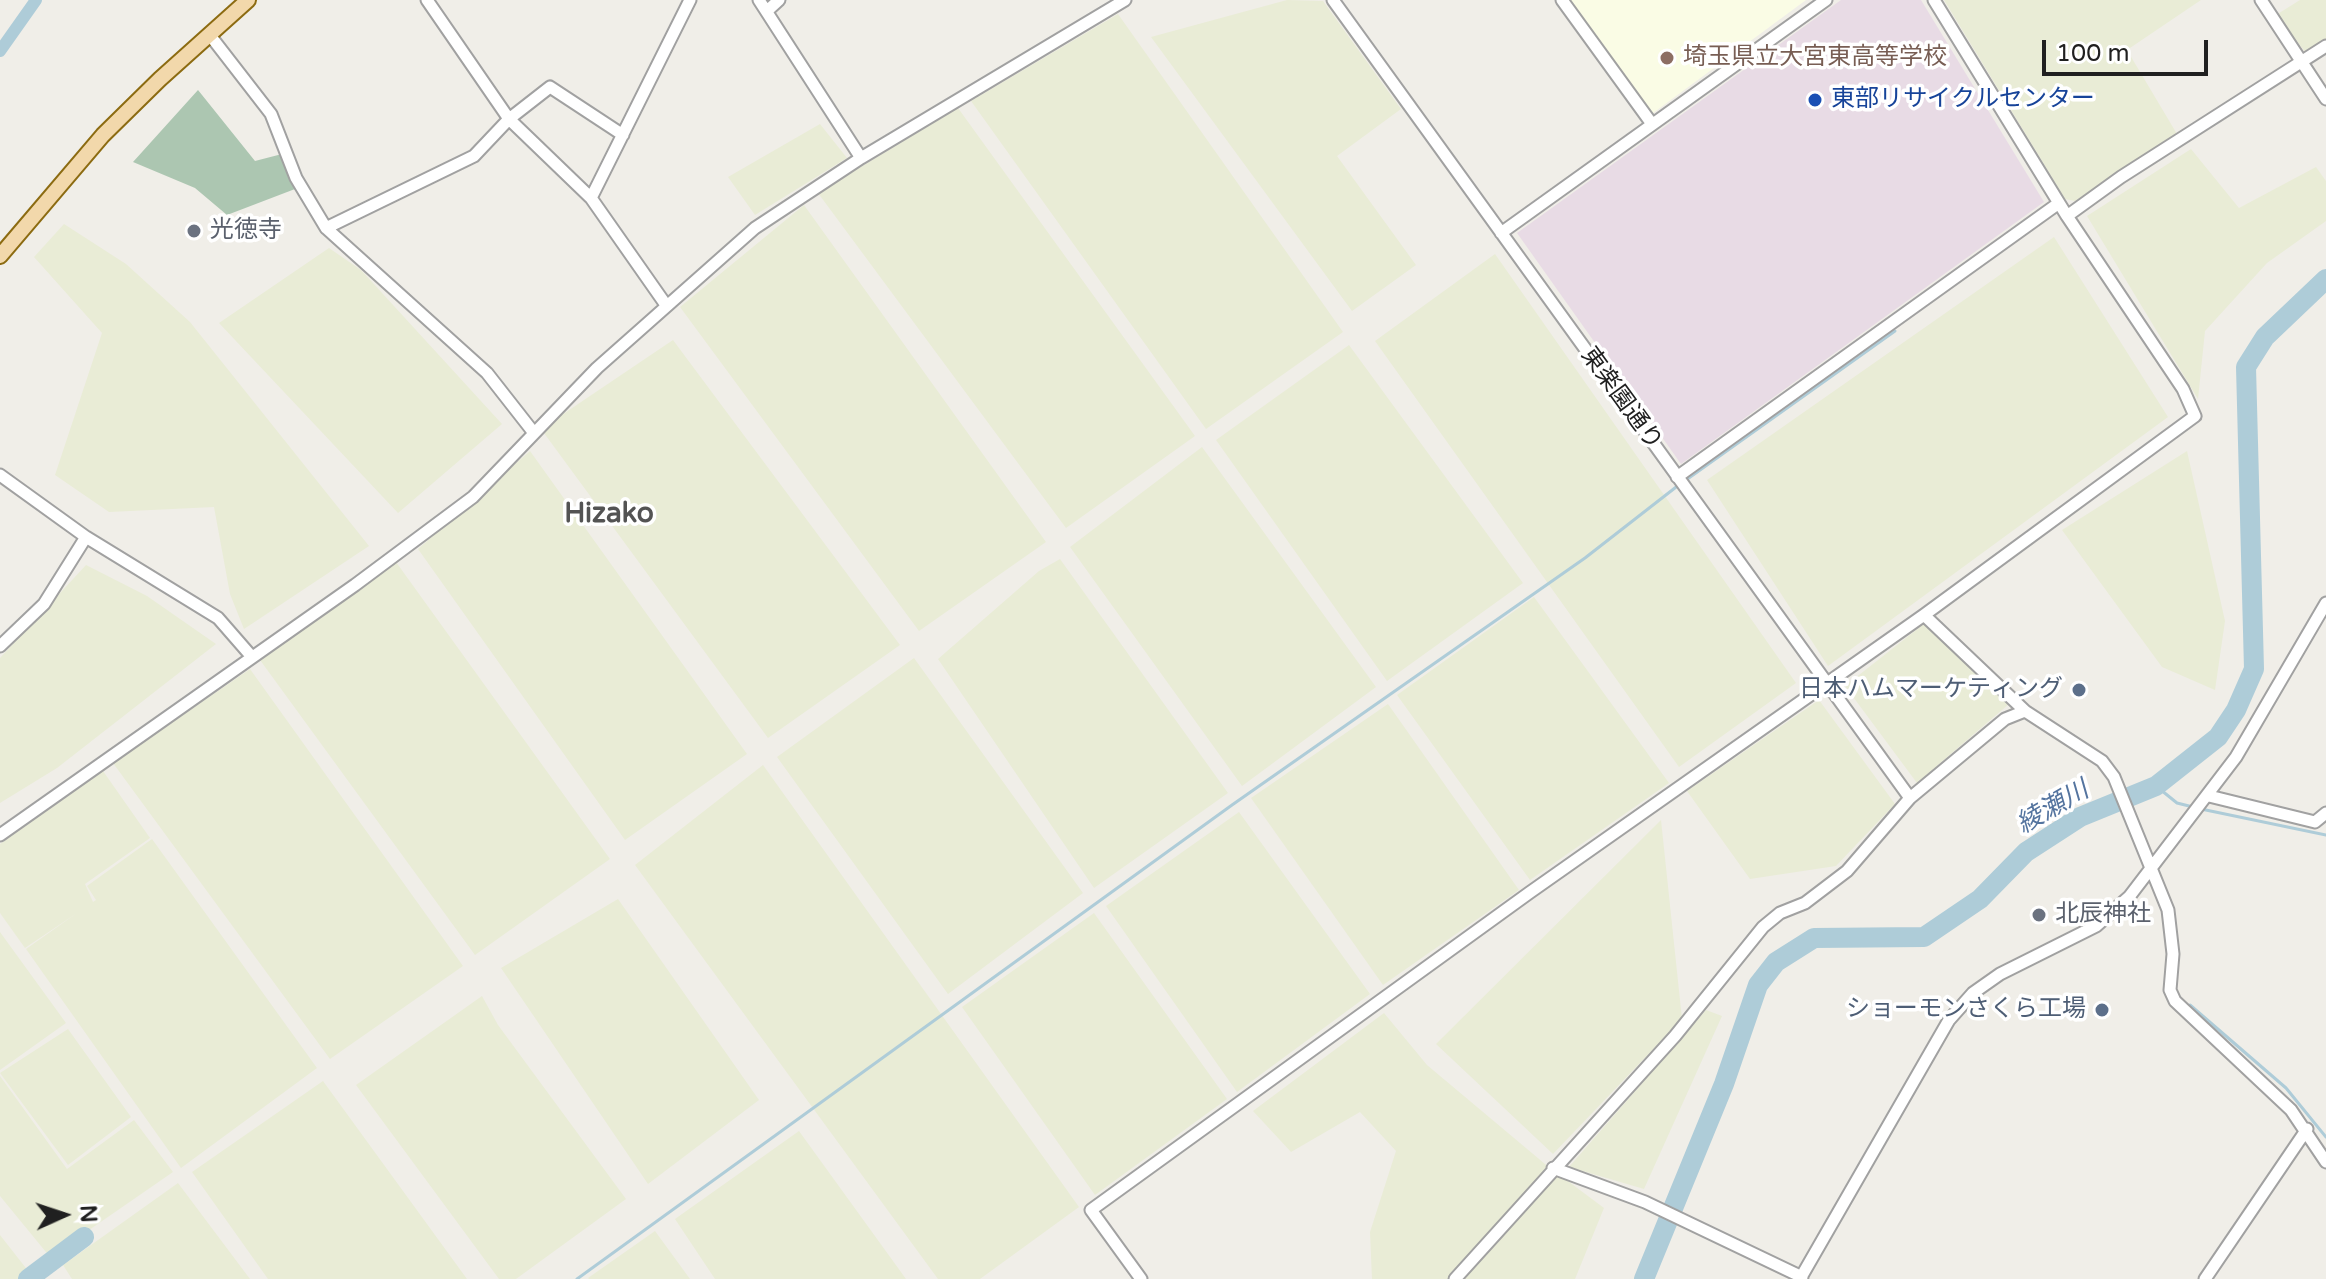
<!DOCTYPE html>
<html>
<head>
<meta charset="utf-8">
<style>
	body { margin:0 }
	#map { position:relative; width:2326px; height:1279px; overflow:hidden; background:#f0eee8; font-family:"Varela Round",sans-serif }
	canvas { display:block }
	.north { position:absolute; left:24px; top:1175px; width:80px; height:80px; -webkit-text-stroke:6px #fff; paint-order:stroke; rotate:87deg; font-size:22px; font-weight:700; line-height:32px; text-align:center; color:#202020 }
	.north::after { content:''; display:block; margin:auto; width:28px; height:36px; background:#202020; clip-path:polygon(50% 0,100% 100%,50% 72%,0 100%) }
	.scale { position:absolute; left:2042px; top:40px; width:166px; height:36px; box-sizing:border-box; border:4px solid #202020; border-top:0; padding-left:10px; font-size:24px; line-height:28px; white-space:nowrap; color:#202020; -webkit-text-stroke:6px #fff; paint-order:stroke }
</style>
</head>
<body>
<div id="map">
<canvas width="2326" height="1279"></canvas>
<div class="north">N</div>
<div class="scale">100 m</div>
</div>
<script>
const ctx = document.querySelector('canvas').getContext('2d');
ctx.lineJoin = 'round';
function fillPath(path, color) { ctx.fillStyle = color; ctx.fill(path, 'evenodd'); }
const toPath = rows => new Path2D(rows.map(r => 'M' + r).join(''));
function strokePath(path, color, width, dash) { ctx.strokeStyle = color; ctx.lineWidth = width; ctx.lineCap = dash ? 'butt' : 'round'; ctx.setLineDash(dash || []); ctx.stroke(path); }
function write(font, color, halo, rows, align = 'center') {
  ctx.font = font + ' "Varela Round","Noto Sans JP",sans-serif'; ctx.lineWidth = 7; ctx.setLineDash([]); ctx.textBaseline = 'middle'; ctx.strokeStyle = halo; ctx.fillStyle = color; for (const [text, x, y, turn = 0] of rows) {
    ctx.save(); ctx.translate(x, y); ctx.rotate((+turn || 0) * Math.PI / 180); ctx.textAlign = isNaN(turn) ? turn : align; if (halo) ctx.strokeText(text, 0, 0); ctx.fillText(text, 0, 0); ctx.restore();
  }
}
fillPath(toPath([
	[1841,0,1921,0,2044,202,1681,464,1517,233]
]), '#e8dbe5');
fillPath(toPath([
	[1566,0,1806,0,1649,116]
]), '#fafce5');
fillPath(toPath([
	[1287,0,1323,1,1401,109,1337,156,1416,265,1352,311,1151,37],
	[1944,0,2201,0,2127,50,2177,134,2075,201,2065,199],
	[2300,0,2326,0,2326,40,2306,53,2276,15],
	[1118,14,1343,332,1206,429,971,101],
	[958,108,1195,436,1066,528,818,193],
	[820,124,847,158,755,215,728,177],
	[2191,149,2239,208,2316,167,2326,181,2326,221,2267,263,2205,331,2198,399,2087,216],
	[804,205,1046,542,919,631,680,307],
	[64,224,126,264,190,322,369,546,244,629,230,594,214,507,109,512,55,475,102,333,34,257],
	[2054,237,2168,417,1828,666,1707,480],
	[329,248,361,270,502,424,398,513,219,323],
	[1495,254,1796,683,1679,767,1375,341],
	[673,340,900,645,768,738,541,429],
	[1349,345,1523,583,1387,681,1216,440],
	[1202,447,1376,687,1242,786,1070,547],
	[530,451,747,754,625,840,418,549],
	[2187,451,2225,621,2215,690,2162,667,2062,530],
	[1060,559,1228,793,1094,888,938,659,1039,571],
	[396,562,610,859,475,955,260,660],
	[86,565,147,596,216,644,57,768,0,803,0,658],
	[1534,597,1669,783,1530,880,1397,695],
	[1925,623,2009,704,1917,783,1845,686],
	[914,658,1083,893,948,994,777,757],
	[250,669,463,966,330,1059,113,763],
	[1819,700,1895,804,1836,866,1750,879,1687,791],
	[1388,704,1519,890,1383,985,1251,798],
	[763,765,1079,1207,980,1279,938,1279,635,865],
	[103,771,150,838,85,884,93,902,96,900,87,886,152,839,317,1068,181,1168,26,949,77,913,25,948,0,913,0,844],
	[1239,812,1370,994,1237,1092,1106,906],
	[1661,820,1682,1019,1553,1154,1436,1044],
	[618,899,759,1100,648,1184,501,968],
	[1094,913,1227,1099,1095,1195,962,1007],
	[0,932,66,1023,0,1070],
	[482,996,498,1025,626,1199,516,1279,499,1279,356,1085],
	[1706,1010,1722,1016,1644,1189,1569,1167],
	[1384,1013,1427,1065,1545,1164,1604,1208,1575,1279,1372,1279,1370,1232,1396,1151,1360,1112,1291,1152,1253,1111],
	[68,1029,131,1117,68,1165,0,1073],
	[0,1076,67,1169,134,1120,173,1172,50,1257,0,1196],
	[323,1081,467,1279,268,1279,192,1172],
	[799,1131,906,1279,715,1279,675,1219],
	[178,1183,250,1279,72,1279,63,1265],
	[655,1231,690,1279,589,1279,588,1278],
	[0,1235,29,1272,21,1279,0,1279]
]), '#e9ecd6');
fillPath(toPath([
	[198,90,255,161,282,154,295,189,227,215,195,188,133,162]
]), '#acc6b1');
strokePath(toPath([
	[1686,480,1895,331],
	[2156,786,2177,803,2193,807],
	[2201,809,2326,835],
	[2190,1005,2286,1088,2326,1137],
	[577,1279,1232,805,1585,558,1680,484]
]), '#aeccd8', 3);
strokePath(toPath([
	[0,51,36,0]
]), '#aeccd8', 12);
strokePath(toPath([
	[28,1279,84,1237],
	[1644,1279,1724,1084,1758,985,1776,962,1814,938,1924,937,1980,899,2026,852,2080,817,2156,786,2218,737,2236,710,2254,669,2246,367,2265,337,2326,279]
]), '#aeccd8', 20);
const minor = toPath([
	[427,0,509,119,591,198,666,305],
	[759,0,861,158],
	[1333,0,1910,798],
	[1562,0,1652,124],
	[2261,0,2326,99],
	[767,11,779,0],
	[209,34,271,114,296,178,326,228,487,373,534,433],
	[591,198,690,0],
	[2067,216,2121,177,2326,46],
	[326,228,474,156,509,119,550,87,623,135],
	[1501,233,1826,0],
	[0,475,86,537,218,618,252,657],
	[1677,477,2059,203],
	[1924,615,2025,711],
	[0,646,44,604,86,537],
	[2209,796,2315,822,2326,813],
	[0,835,355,585,473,497,597,368,755,228,861,158,1125,0],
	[1553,1168,1645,1202,1802,1277],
	[1141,1279,1091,1210,1529,893,1924,615,2195,416,2183,389,2067,216,1934,0],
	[1455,1279,1675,1036,1763,927,1780,913,1805,903,1847,871,1910,798,2005,719,2025,711,2102,761,2114,777,2168,910,2173,954,2170,990,2175,1001,2291,1110,2326,1162],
	[1800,1279,1949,1020,1973,993,2000,974,2096,926,2129,897,2236,757,2326,603],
	[2205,1279,2307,1129]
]);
const major = toPath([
	[0,256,103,135,160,79,248,0]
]);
strokePath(minor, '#a1a1a1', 15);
strokePath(major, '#8c6b11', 18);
strokePath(minor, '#fff', 11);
strokePath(major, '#f2d8ab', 14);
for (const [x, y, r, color] of [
	[1667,58,8,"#8d6e63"],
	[1815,100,8,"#1a4fb4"],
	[194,231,8,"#6b7280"],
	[2079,690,8,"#5c6f8a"],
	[2039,915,8,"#6b7280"],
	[2102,1010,8,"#5c6f8a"]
]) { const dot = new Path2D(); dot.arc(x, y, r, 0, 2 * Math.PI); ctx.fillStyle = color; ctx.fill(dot); strokePath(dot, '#fff', 3); }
write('24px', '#785e54', '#fff', [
	["埼玉県立大宮東高等学校",1683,58]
], 'left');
write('24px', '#164399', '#fff', [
	["東部リサイクルセンター",1831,100]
], 'left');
write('24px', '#5b616d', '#fff', [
	["光徳寺",210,231],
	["北辰神社",2055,915]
], 'left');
write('24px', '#202020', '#fff', [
	["東楽園通り",1621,399,54]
]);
write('24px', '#4e5e75', '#fff', [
	["日本ハムマーケティング",2063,690],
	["ショーモンさくら工場",2086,1010]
], 'right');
write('italic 26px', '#54749f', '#fff', [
	["綾瀬川",2053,808,-30]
]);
write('bold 28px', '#535353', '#fff', [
	["Hizako",609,515]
]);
</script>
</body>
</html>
